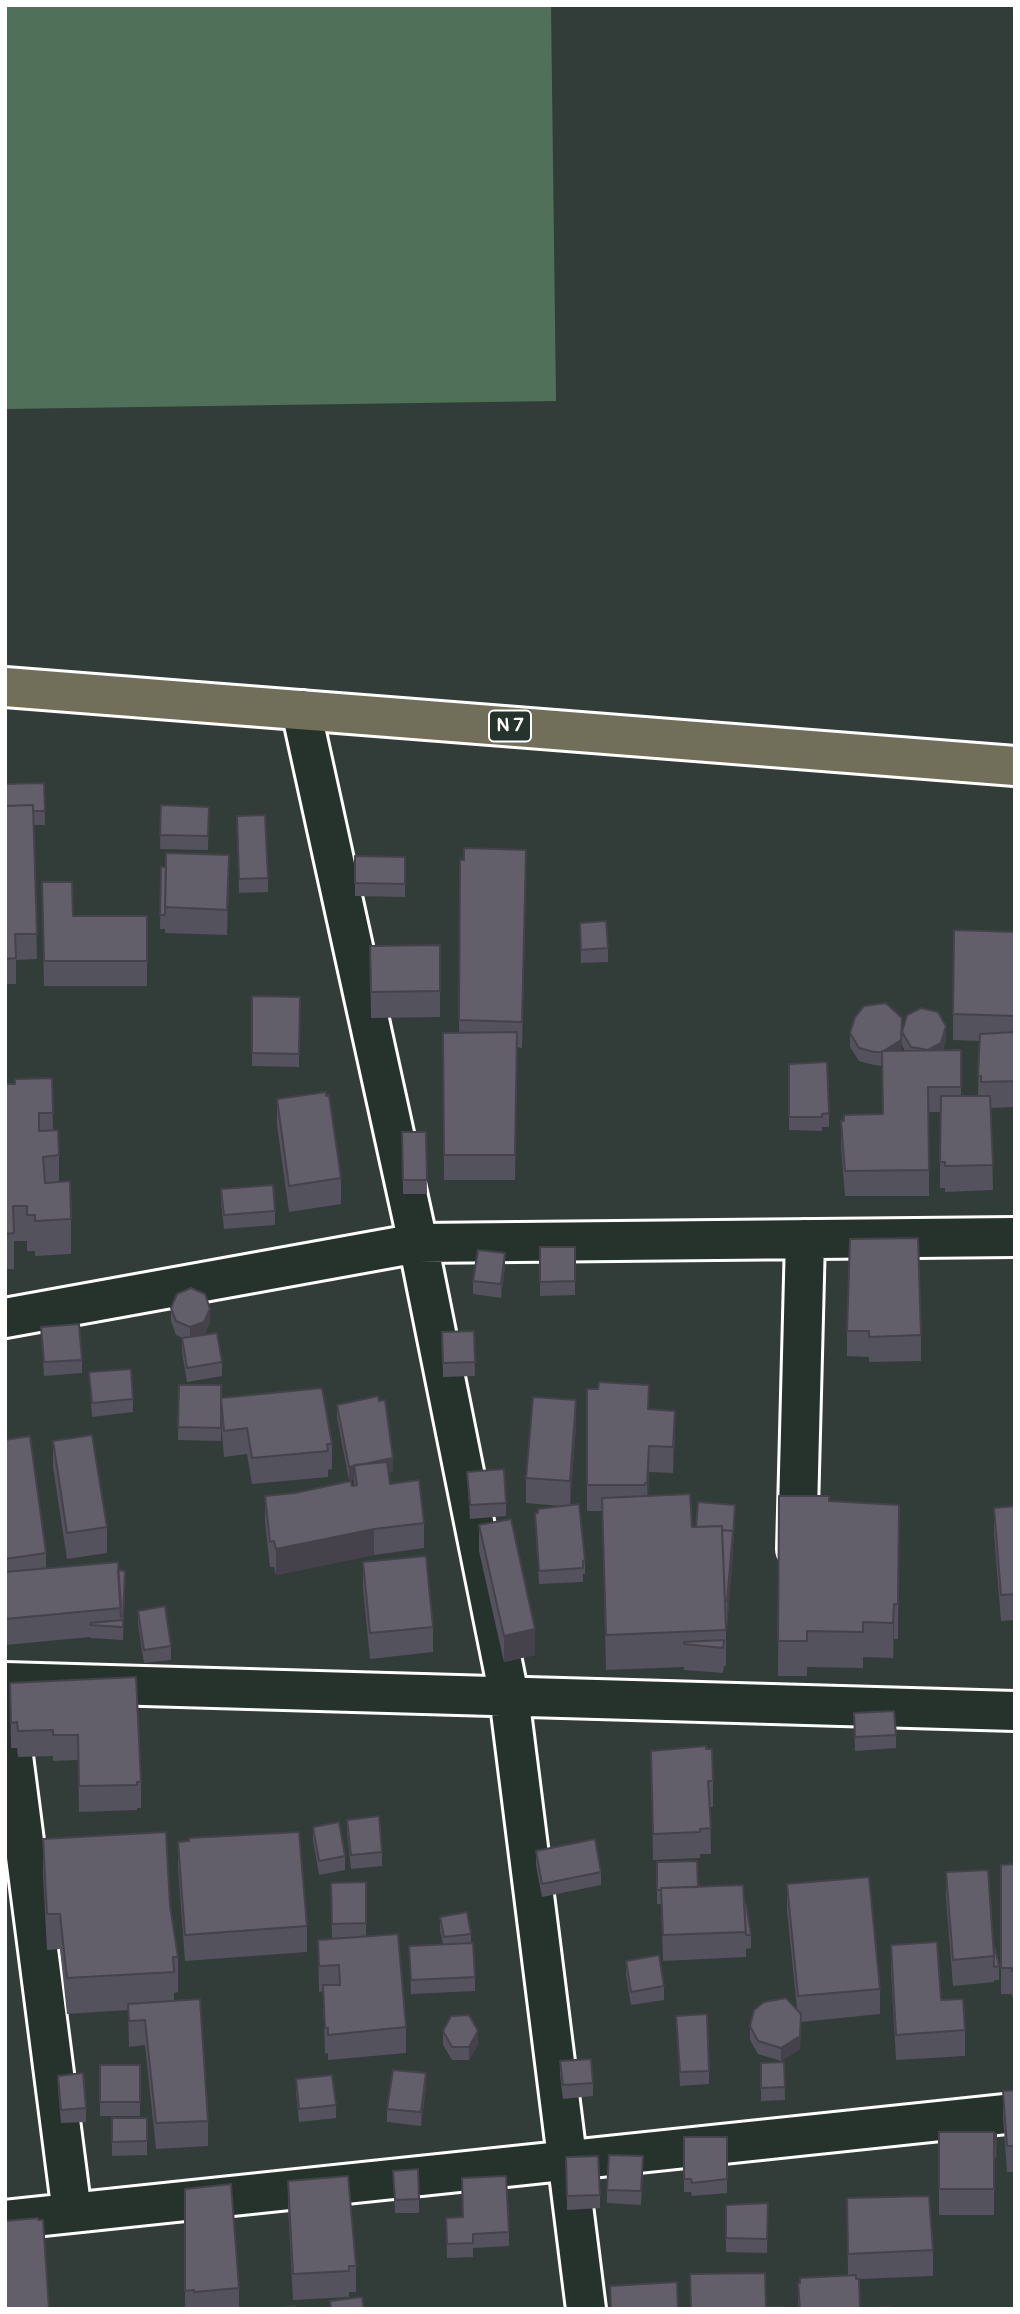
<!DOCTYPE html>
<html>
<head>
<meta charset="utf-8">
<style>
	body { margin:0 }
	#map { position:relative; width:1020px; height:2314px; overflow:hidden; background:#323c39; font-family:Pangolin,sans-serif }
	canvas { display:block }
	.frame { position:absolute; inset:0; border:7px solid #fff; pointer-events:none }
</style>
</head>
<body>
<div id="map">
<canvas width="1020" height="2314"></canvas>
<div class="frame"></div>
</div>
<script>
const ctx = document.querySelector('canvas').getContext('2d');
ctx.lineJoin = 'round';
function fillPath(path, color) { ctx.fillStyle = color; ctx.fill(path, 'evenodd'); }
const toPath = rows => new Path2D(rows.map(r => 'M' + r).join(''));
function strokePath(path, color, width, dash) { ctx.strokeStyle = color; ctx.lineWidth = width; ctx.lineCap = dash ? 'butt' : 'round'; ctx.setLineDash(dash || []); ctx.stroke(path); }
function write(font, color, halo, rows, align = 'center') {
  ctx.font = font + ' Pangolin,sans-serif'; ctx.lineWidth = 5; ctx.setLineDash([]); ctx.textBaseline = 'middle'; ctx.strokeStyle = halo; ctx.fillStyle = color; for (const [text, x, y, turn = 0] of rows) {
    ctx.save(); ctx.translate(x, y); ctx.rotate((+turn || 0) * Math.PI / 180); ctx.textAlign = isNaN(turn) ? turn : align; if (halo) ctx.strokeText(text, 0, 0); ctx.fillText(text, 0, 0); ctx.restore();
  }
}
fillPath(toPath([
	[5,5,551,5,556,401,5,409]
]), '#50705a');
const street = toPath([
	[301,710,418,1243,509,1696,586,2309],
	[5,1318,418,1243,1015,1237],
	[797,1549,805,1239],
	[5,1682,1015,1711],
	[5,1694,72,2213],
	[5,2220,1015,2113]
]);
const highway = toPath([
	[5,687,1015,766]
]);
strokePath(street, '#fff', 44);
strokePath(highway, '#fff', 44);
strokePath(street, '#26332d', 38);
strokePath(highway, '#716e59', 38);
fillPath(toPath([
	[44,783,45,825,34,825,37,959,16,960,16,984,5,984,5,784],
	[161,805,209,807,208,850,160,849],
	[237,816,268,878,268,892,239,893],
	[355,856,405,857,405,897,355,896],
	[460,860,526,876,522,1048,517,1047,515,1180,444,1180,443,1033,459,1033],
	[161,867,229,881,227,935,165,933,165,929,160,929],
	[42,882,73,916,147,916,147,986,44,986],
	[580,923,608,948,608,962,581,963],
	[1015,932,1015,1107,991,1108,993,1190,945,1192,945,1188,940,1188,940,1112,929,1112,929,1196,845,1196,841,1147,841,1121,883,1114,882,1066,874,1065,859,1061,850,1047,850,1033,902,1031,946,1040,943,1050,961,1050,961,1096,978,1096,979,1041,953,1040,953,1014],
	[902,1032,902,1045,905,1051,901,1051],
	[440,945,440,1017,371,1018,370,946],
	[252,996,300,997,299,1067,252,1066],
	[789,1064,829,1113,829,1127,822,1127,822,1131,789,1130],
	[52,1078,53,1131,59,1155,59,1182,71,1219,71,1254,35,1256,35,1251,27,1251,27,1241,14,1241,14,1269,5,1269,5,1084,15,1084],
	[277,1099,341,1178,341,1204,289,1212,277,1125],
	[402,1132,426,1132,427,1194,403,1194],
	[221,1189,275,1211,275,1225,224,1229,221,1202],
	[540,1247,575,1247,575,1295,540,1296],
	[505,1267,501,1298,473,1294,473,1281],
	[171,1308,210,1322,204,1335,222,1362,222,1376,187,1382,182,1352,182,1338,183,1338,176,1335,171,1321],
	[41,1327,82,1360,82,1373,44,1376],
	[474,1331,475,1376,443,1377,442,1332],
	[847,1331,921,1335,921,1361,869,1362,869,1357,847,1356],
	[89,1372,133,1399,133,1412,92,1417],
	[179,1385,221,1398,332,1444,332,1469,328,1470,328,1477,252,1484,247,1454,224,1457,221,1423,221,1441,178,1440],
	[587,1389,649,1409,675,1436,673,1473,649,1472,648,1496,692,1527,735,1519,727,1627,726,1627,726,1666,724,1666,723,1673,684,1670,684,1667,606,1670,602,1511,587,1511],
	[337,1405,393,1471,389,1472,390,1484,424,1523,424,1548,374,1555,276,1575,274,1567,270,1567,265,1522,265,1496,354,1486,354,1479,349,1480,337,1418],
	[576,1425,570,1505,585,1560,585,1574,583,1574,583,1582,539,1584,535,1513,561,1506,526,1503,526,1478],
	[5,1440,46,1553,46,1568,118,1570,125,1584,123,1640,90,1638,90,1637,5,1645],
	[53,1441,107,1527,107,1553,67,1559,53,1467],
	[467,1472,506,1503,506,1516,470,1519],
	[779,1496,829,1501,899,1505,898,1639,894,1639,893,1658,863,1657,863,1668,807,1667,807,1676,778,1676],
	[1015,1506,1015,1620,1001,1621,994,1534,994,1508],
	[479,1525,535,1655,504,1662,479,1551],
	[363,1562,433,1627,433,1652,370,1659,363,1588],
	[138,1611,171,1646,171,1660,144,1663,138,1624],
	[10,1683,141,1782,141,1808,137,1808,137,1810,79,1812,78,1760,53,1761,53,1756,18,1757,17,1748,11,1748],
	[854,1713,896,1735,896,1748,855,1751],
	[651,1751,713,1781,713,1807,710,1807,711,1854,700,1854,700,1858,653,1860],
	[347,1820,382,1852,382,1866,351,1869,347,1833],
	[313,1827,345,1856,345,1870,319,1875,313,1840],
	[43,1839,170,1906,178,1957,178,1992,174,1993,174,2001,208,2121,208,2146,156,2149,145,2045,129,2047,128,2010,67,2014,60,1949,47,1950,43,1874],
	[178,1842,307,1926,307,1952,185,1961,178,1867],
	[536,1851,601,1872,601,1885,542,1897,536,1865],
	[657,1862,698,1887,744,1904,751,1935,751,1948,746,1949,746,1957,663,1961,661,1904,657,1904],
	[1015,1864,1015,1996,1012,1997,1012,1994,1001,1994,1001,1865],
	[946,1872,994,1948,999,1966,999,1980,994,1980,994,1982,953,1986,946,1898],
	[366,1882,366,1937,406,2027,406,2053,328,2060,328,2053,325,2054,323,1991,319,1992,318,1940,358,1937,332,1938,331,1883],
	[787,1884,880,1989,880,2014,801,2022,800,2049,781,2061,758,2054,750,2040,750,2026,797,2009,787,1910],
	[440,1917,471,1934,471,1943,475,1977,475,1991,411,1994,409,1946,443,1944,440,1930],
	[891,1945,941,2000,965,2030,965,2056,896,2060,891,1970],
	[626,1961,664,1986,664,2000,631,2005,626,1975],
	[676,2016,709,2071,709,2084,680,2086],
	[443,2031,478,2044,469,2060,452,2060,443,2045],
	[560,2061,593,2083,593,2096,563,2099,560,2075],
	[784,2062,785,2100,761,2101,761,2063],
	[100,2065,140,2065,140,2116,100,2116],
	[58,2076,86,2108,86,2122,61,2123,58,2089],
	[296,2079,336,2105,336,2118,299,2122,296,2093],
	[426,2087,421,2126,387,2122,387,2109],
	[1015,2090,1015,2172,1007,2172,1003,2117,1003,2091],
	[112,2118,147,2118,147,2155,112,2156],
	[939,2132,996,2134,996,2158,994,2158,994,2215,939,2215],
	[684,2137,727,2137,727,2193,692,2196,691,2192,684,2192],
	[566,2157,600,2195,600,2208,567,2210],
	[643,2170,641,2205,607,2203,607,2190],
	[393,2171,419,2199,419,2213,395,2213],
	[288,2181,356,2266,356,2292,349,2292,349,2297,293,2300,288,2207],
	[185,2189,239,2288,239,2309,185,2309],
	[847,2198,933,2250,933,2276,859,2279,860,2308,890,2309,798,2309,798,2283,848,2276],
	[768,2203,767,2253,726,2252,726,2205],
	[446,2218,509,2232,509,2246,473,2248,473,2257,447,2258]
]), '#54525c');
fillPath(toPath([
	[526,850,526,876,522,1048,522,1022],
	[229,855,229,881,227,935,227,910],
	[902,1018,901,1054,882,1052],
	[946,1026,946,1040,941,1056,927,1051],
	[505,1253,505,1267,501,1298,501,1284],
	[210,1309,210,1322,204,1336,190,1341,190,1327],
	[576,1400,576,1425,570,1507,570,1481],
	[675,1411,675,1436,673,1473,673,1447],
	[649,1446,649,1472,647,1509,647,1483],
	[393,1458,393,1471,356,1479,354,1466],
	[354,1466,354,1479,349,1480,349,1467],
	[374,1529,374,1555,276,1575,276,1549],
	[733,1531,733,1557,727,1627,727,1601],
	[894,1604,894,1639,893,1658,893,1623],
	[535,1629,535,1655,504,1662,504,1636],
	[801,2014,800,2049,781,2061,781,2048],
	[478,2031,478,2044,469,2060,469,2047],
	[426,2073,426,2087,421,2126,421,2112]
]), '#45424b');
const building = toPath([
	[44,783,45,811,33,811,33,805,5,806,5,784,44,783],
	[33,805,37,934,15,934,16,958,5,959,5,806,33,805],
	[161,805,209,807,208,836,160,835,161,805],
	[265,815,268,878,239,879,237,816,265,815],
	[464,848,526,850,522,1022,459,1020,460,860,464,860,464,848],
	[166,853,229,855,227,910,165,907,166,853],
	[355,856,405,857,405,884,355,883,355,856],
	[161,867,166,867,165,915,160,915,161,867],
	[42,882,72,882,73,916,147,916,147,961,44,961,42,882],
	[606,921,608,948,581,950,580,923,606,921],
	[954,930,1015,932,1015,1016,953,1014,954,930],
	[440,945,440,991,371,992,370,946,440,945],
	[252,996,300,997,299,1054,252,1053,252,996],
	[886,1003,902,1018,901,1040,882,1052,874,1052,859,1048,850,1033,855,1017,864,1006,886,1003],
	[921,1008,938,1012,946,1026,941,1043,928,1050,911,1047,902,1032,907,1015,921,1008],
	[517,1032,515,1155,444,1155,443,1033,517,1032],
	[1015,1032,1015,1081,981,1082,981,1076,978,1076,980,1034,1015,1032],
	[961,1050,961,1087,928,1087,929,1170,845,1171,841,1121,844,1121,844,1115,883,1114,882,1051,961,1050],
	[827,1062,829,1113,822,1114,822,1117,789,1117,789,1064,827,1062],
	[52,1078,53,1113,39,1113,39,1131,58,1130,59,1155,43,1157,45,1183,70,1181,71,1219,35,1221,35,1215,27,1215,27,1206,13,1206,14,1233,5,1234,5,1084,15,1084,15,1079,52,1078],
	[326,1092,326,1096,329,1095,341,1178,289,1186,277,1099,326,1092],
	[941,1096,990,1096,993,1165,945,1166,945,1162,940,1162,941,1096],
	[402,1132,426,1132,427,1180,403,1180,402,1132],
	[273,1185,275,1211,224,1215,221,1189,273,1185],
	[918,1238,921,1335,869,1337,869,1331,847,1331,850,1239,918,1238],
	[540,1247,575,1247,575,1281,540,1282,540,1247],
	[478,1250,505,1253,501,1284,473,1281,478,1250],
	[191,1288,205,1294,210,1309,204,1322,190,1327,176,1321,171,1308,177,1294,191,1288],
	[79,1324,82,1360,44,1362,41,1327,79,1324],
	[474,1331,475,1362,443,1363,442,1332,474,1331],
	[217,1333,222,1362,187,1368,182,1338,217,1333],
	[131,1369,133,1399,92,1403,89,1372,131,1369],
	[599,1382,649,1385,648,1409,675,1411,673,1447,649,1446,647,1483,645,1483,645,1485,587,1485,587,1389,598,1389,599,1382],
	[179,1385,221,1385,221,1428,178,1427,179,1385],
	[322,1388,332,1444,327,1444,328,1451,252,1458,247,1428,224,1431,221,1398,322,1388],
	[378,1396,379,1401,385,1400,393,1458,349,1467,337,1405,378,1396],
	[533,1397,576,1400,570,1481,526,1478,533,1397],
	[92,1435,107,1527,67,1533,53,1441,92,1435],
	[30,1436,46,1553,5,1559,5,1440,30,1436],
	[387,1462,390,1484,419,1480,424,1523,374,1529,276,1549,274,1541,270,1542,265,1496,295,1493,351,1481,352,1486,357,1485,354,1465,387,1462],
	[504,1469,506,1503,470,1505,467,1472,504,1469],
	[690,1494,692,1527,722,1526,726,1630,606,1635,602,1498,690,1494],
	[779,1496,829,1496,829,1501,899,1505,898,1604,894,1604,893,1623,863,1622,863,1632,807,1631,807,1641,778,1641,779,1496],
	[698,1502,735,1505,733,1537,733,1531,722,1530,722,1526,696,1527,698,1502],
	[579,1504,585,1560,583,1561,583,1568,539,1571,535,1513,538,1513,538,1509,579,1504],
	[1015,1506,1015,1594,1001,1595,994,1508,1015,1506],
	[511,1519,535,1629,504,1636,479,1525,511,1519],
	[722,1530,733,1531,727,1601,725,1601,722,1530],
	[426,1556,433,1627,370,1633,363,1562,426,1556],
	[118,1562,121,1608,5,1619,5,1572,118,1562],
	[118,1570,125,1571,123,1617,121,1617,118,1570],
	[165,1606,171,1646,144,1650,138,1611,165,1606],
	[123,1620,123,1627,90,1625,90,1623,123,1620],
	[724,1640,723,1648,684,1644,684,1642,724,1640],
	[136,1677,141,1782,137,1782,137,1785,79,1786,78,1735,53,1735,53,1730,18,1731,17,1722,11,1723,10,1683,136,1677],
	[894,1711,896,1735,855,1737,854,1713,894,1711],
	[706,1746,706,1749,712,1749,713,1781,708,1781,711,1828,700,1829,700,1832,653,1834,651,1751,706,1746],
	[379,1816,382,1852,351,1855,347,1820,379,1816],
	[339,1822,345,1856,319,1861,313,1827,339,1822],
	[166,1832,170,1906,178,1957,173,1957,174,1972,67,1978,60,1914,47,1914,43,1839,166,1832],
	[299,1832,307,1926,185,1935,178,1842,189,1841,189,1838,299,1832],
	[595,1839,601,1872,542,1884,536,1851,595,1839],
	[697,1861,698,1887,661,1888,661,1890,657,1890,657,1862,697,1861],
	[1015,1864,1015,1971,1012,1971,1012,1968,1001,1968,1001,1865,1015,1864],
	[988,1870,994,1956,953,1960,946,1872,988,1870],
	[869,1877,880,1989,798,1996,787,1884,869,1877],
	[366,1882,366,1923,332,1924,331,1883,366,1882],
	[743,1885,746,1932,663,1935,661,1888,743,1885],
	[744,1904,746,1904,751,1935,746,1935,744,1904],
	[467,1912,471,1934,444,1937,440,1917,467,1912],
	[398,1934,406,2027,328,2035,328,2028,325,2028,323,1985,340,1985,339,1965,319,1966,318,1940,398,1934],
	[937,1942,941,2000,963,1999,965,2030,896,2035,891,1945,937,1942],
	[473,1943,475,1977,411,1980,409,1946,473,1943],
	[994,1948,995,1948,999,1966,994,1967,994,1948],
	[659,1955,664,1986,631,1992,626,1961,659,1955],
	[786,1998,801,2014,800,2036,781,2048,758,2041,750,2026,754,2010,764,2002,786,1998],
	[200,1999,208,2121,156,2123,145,2020,129,2021,128,2004,200,1999],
	[707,2014,709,2071,680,2072,676,2016,707,2014],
	[469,2015,478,2031,469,2047,452,2047,443,2031,451,2016,469,2015],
	[591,2059,593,2083,563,2085,560,2061,591,2059],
	[784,2062,785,2087,761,2088,761,2063,784,2062],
	[100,2065,140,2065,140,2102,100,2102,100,2065],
	[393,2070,426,2073,421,2112,387,2109,393,2070],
	[83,2073,86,2108,61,2110,58,2076,83,2073],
	[332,2075,336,2105,299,2109,296,2079,332,2075],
	[1015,2090,1015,2146,1007,2146,1003,2091,1015,2090],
	[112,2118,147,2118,147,2141,112,2142,112,2118],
	[939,2132,994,2132,994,2189,939,2189,939,2132],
	[994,2133,996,2134,996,2145,994,2145,994,2133],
	[684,2137,727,2137,727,2179,692,2183,691,2179,684,2179,684,2137],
	[609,2155,643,2156,641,2191,607,2190,609,2155],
	[598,2156,600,2195,567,2196,566,2157,598,2156],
	[418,2169,419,2199,395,2200,393,2171,418,2169],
	[348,2176,356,2266,349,2266,349,2271,293,2274,288,2181,348,2176],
	[506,2176,509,2232,473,2234,473,2243,447,2244,446,2218,463,2217,462,2178,506,2176],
	[231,2184,239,2288,194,2292,194,2290,185,2291,185,2189,231,2184],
	[929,2196,933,2250,848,2254,847,2198,929,2196],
	[768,2203,767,2239,726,2238,726,2205,768,2203],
	[38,2218,38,2220,43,2220,49,2309,5,2309,5,2221,38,2218],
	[765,2273,766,2307,783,2307,783,2309,691,2309,690,2274,765,2273],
	[856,2275,856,2279,859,2279,860,2308,890,2307,890,2309,800,2309,798,2283,800,2283,800,2278,856,2275],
	[677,2282,678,2309,611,2309,610,2286,677,2282],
	[362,2297,364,2309,331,2309,330,2301,362,2297],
	[295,2306,295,2309,268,2309,295,2306]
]);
fillPath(building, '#625f6b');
strokePath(building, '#45424b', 2);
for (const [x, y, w] of [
	[510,726,42]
]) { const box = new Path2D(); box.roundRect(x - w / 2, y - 15.5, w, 31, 5); ctx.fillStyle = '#26332d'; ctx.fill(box); strokePath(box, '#fff', 2); }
write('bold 19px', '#fff', null, [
	["N 7",510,726]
]);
</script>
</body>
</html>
